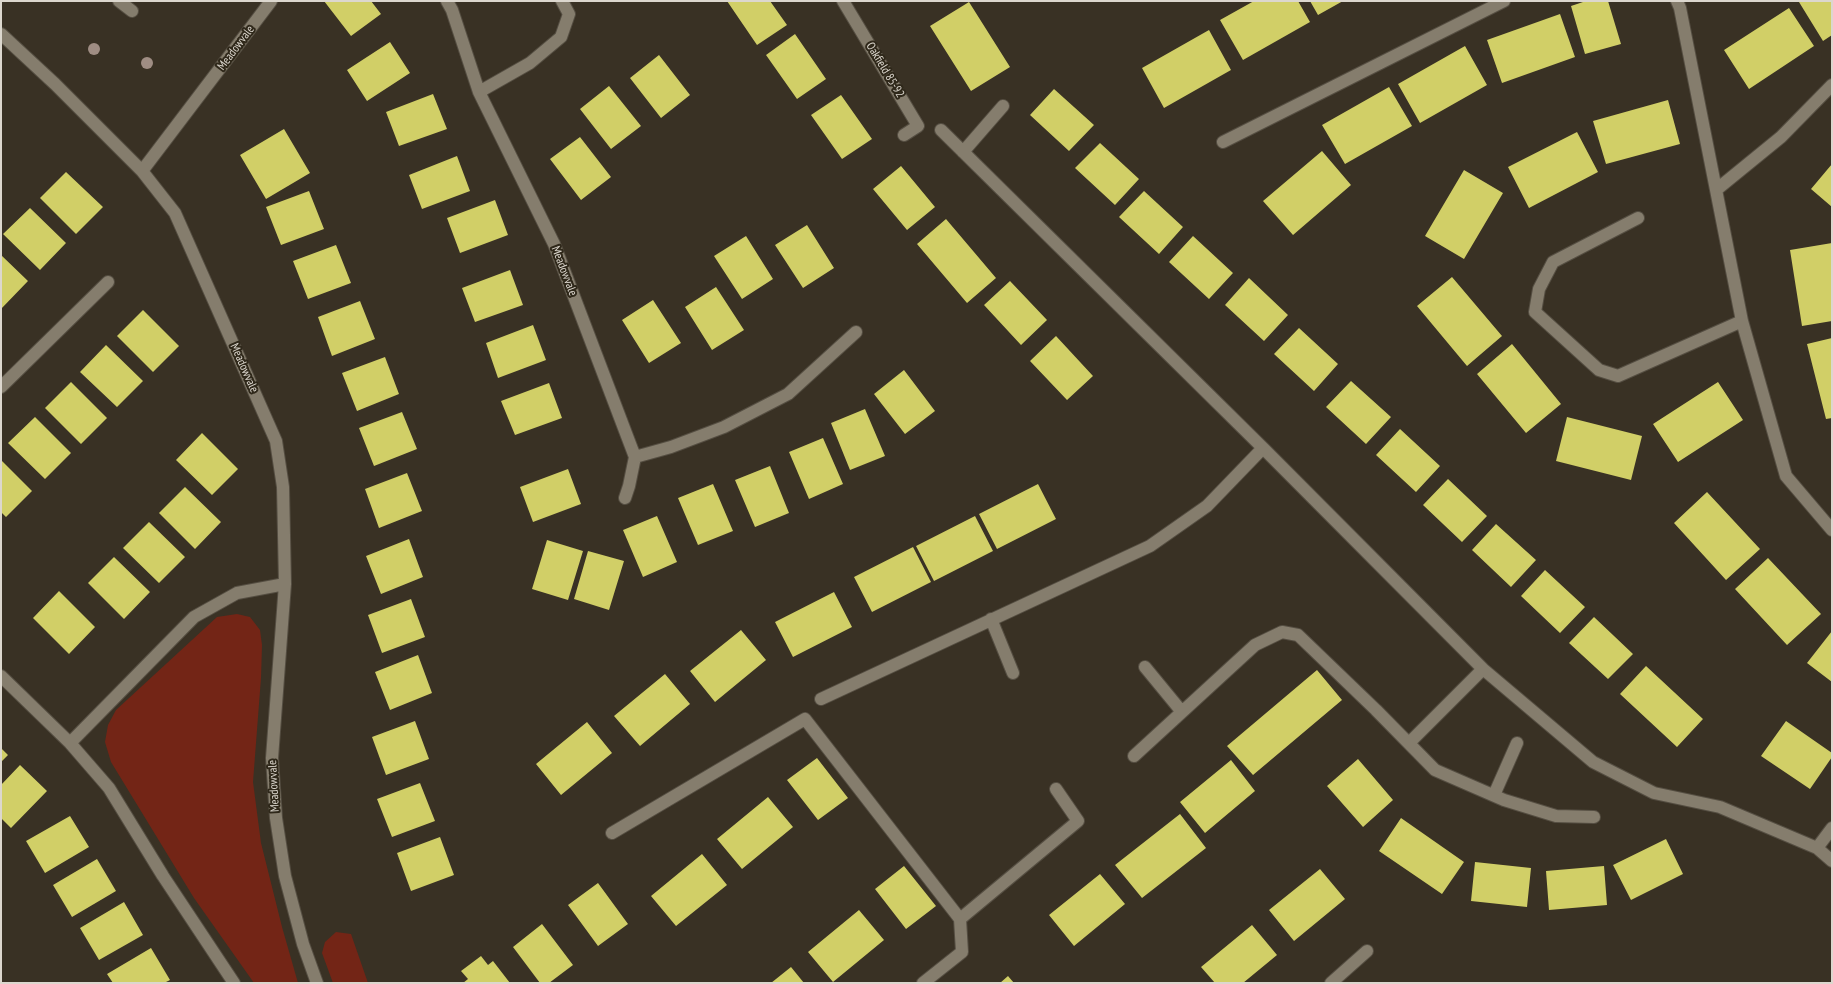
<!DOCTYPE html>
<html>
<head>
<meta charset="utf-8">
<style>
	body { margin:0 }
	#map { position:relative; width:1833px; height:984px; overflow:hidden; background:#393124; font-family:"PT Sans Narrow",sans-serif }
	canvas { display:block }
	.frame { position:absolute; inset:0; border:2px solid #dcd7ce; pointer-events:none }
</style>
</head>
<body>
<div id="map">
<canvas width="1833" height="984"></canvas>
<div class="frame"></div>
</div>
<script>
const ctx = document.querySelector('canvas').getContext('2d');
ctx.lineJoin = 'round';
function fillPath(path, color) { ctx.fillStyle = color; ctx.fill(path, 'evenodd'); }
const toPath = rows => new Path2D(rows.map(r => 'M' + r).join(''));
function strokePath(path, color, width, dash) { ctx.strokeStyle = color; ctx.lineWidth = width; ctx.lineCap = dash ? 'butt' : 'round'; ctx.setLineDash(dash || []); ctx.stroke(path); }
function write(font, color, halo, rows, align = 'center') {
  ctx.font = font + ' "PT Sans Narrow",sans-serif'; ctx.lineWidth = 4; ctx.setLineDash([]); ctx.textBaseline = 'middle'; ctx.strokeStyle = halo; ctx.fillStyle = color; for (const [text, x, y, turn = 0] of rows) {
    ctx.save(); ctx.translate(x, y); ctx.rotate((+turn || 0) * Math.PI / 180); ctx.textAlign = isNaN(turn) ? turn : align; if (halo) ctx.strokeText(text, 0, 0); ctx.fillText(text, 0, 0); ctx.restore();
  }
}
fillPath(toPath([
	[237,614,250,617,260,630,262,645,261,678,253,782,261,843,282,927,298,983,254,983,194,898,111,762,105,742,108,725,116,710,217,617],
	[336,932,351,934,368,983,333,983,322,953,325,942]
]), '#732516');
fillPath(toPath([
	[324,1,371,1,381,14,351,36],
	[727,1,770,1,787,25,757,45],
	[1254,1,1298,1,1310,22,1243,60,1220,20],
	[1310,1,1343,1,1318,15],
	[1586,1,1608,1,1621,44,1585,54,1571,6],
	[1800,1,1832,1,1832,35,1823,41,1799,2],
	[969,2,1010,67,971,91,930,26],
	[1789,8,1814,46,1749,89,1724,50],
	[1560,14,1575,57,1502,83,1487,40],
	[1209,30,1231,70,1164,108,1142,68],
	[795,34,826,79,797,99,766,55],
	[390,42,410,73,367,101,347,70],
	[1465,46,1487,85,1420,123,1398,84],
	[659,55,690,95,661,118,630,78],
	[609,86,641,126,611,149,580,109],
	[1389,87,1412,126,1345,164,1322,125],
	[1054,89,1094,125,1069,151,1030,115],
	[433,94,447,129,399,146,386,112],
	[841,95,872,139,842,159,811,115],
	[1668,100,1680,144,1606,164,1593,121],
	[284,129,310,173,266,199,240,155],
	[1577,132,1598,172,1529,208,1508,167],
	[580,137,611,177,581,200,550,159],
	[1100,143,1139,179,1115,205,1075,168],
	[1322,151,1351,185,1293,235,1263,201],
	[457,156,470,191,422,209,409,175],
	[1832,164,1832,207,1811,189],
	[901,166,935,207,907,230,873,189],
	[1464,170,1503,193,1464,259,1425,236],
	[66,172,103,207,76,234,40,198],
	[309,191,324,229,281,245,266,207],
	[1144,191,1183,227,1159,254,1119,217],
	[495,200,508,235,460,253,447,218],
	[30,208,66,243,40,270,3,234],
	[946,219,996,278,967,303,917,244],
	[807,225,834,268,803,288,775,245],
	[746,236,773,279,742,299,714,256],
	[1193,236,1233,273,1209,299,1169,262],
	[1832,243,1832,321,1802,326,1790,250],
	[336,245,351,283,308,299,293,261],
	[1,255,28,281,1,309],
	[510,270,523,305,475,322,462,288],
	[1452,277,1502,336,1467,366,1417,306],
	[1249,278,1288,315,1264,341,1225,305],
	[1010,281,1047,320,1021,345,984,305],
	[716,287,744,330,712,350,685,307],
	[653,300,681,343,649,363,622,320],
	[360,301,375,339,332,356,318,317],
	[143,310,179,346,153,372,117,336],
	[533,325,546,360,498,378,486,343],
	[1299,328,1338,364,1314,391,1274,354],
	[1056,336,1093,376,1067,400,1030,361],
	[1832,338,1832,418,1826,419,1807,344],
	[1512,344,1561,404,1526,433,1477,374],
	[106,345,143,381,117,407,80,372],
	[385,357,399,394,357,411,342,373],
	[904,370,935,411,905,434,874,394],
	[1351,381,1391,417,1366,444,1326,407],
	[71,382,107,418,81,444,45,408],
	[1718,382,1743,420,1678,462,1653,424],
	[549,383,562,418,515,435,501,401],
	[865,409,885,456,850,470,831,423],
	[402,412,417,449,374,466,359,428],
	[35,417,71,453,45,479,8,443],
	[1567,417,1642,436,1631,480,1556,461],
	[1400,429,1440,466,1416,492,1376,455],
	[202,433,238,469,212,495,176,460],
	[823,438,843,484,809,499,789,452],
	[1,460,32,491,6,517,1,512],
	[770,466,789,513,755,527,735,480],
	[568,469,581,504,533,522,520,487],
	[407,473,422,511,379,528,365,489],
	[1448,479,1487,516,1462,542,1423,505],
	[713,484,733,531,698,545,678,498],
	[1038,484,1056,519,997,549,979,514],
	[185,487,221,522,195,549,159,513],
	[1707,492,1760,549,1726,580,1674,523],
	[657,516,677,562,643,577,623,530],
	[975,516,993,551,934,581,916,546],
	[149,522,185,557,159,583,123,548],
	[1496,524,1536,560,1511,587,1472,550],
	[409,539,423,577,381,594,366,556],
	[547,540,583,551,568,600,532,589],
	[913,547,931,582,872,612,854,577],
	[588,551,624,561,609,610,574,599],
	[114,557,150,592,124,619,88,583],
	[1768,558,1821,614,1787,645,1735,589],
	[1545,570,1585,607,1560,633,1521,596],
	[59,591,95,627,69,654,33,618],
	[834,592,852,627,793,657,775,622],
	[411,599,425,637,382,653,368,615],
	[1594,617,1633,654,1608,679,1569,643],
	[741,630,766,660,715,702,690,671],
	[1832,631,1832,682,1807,663],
	[418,655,432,693,390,710,375,672],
	[1646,666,1703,719,1677,747,1620,694],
	[1317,670,1342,700,1253,775,1227,746],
	[665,674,690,704,640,746,614,716],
	[415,721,429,759,386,775,372,737],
	[1786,721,1832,753,1832,757,1810,789,1761,756],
	[587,722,612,753,561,795,536,764],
	[1,748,8,755,1,762],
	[817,758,848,798,818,820,787,780],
	[1358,759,1393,800,1363,827,1327,786],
	[1231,760,1255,791,1205,833,1180,802],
	[20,765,47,791,11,828,1,818,1,785],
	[420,783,435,821,392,837,377,799],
	[768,797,793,827,742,869,717,839],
	[1180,814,1206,848,1142,898,1115,865],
	[70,816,89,847,45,873,26,841],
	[1401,818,1464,862,1442,894,1379,851],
	[440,837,454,875,411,891,397,853],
	[1666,839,1683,874,1631,900,1613,865],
	[702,854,727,885,676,926,651,896],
	[97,859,116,891,72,917,53,885],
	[1475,862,1531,868,1527,907,1471,901],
	[904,866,936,906,906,929,875,889],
	[1604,866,1607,905,1549,910,1546,871],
	[1320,869,1345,899,1294,941,1269,910],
	[1100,874,1125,904,1074,946,1049,915],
	[598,883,628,924,598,946,568,905],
	[124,902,143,935,99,960,80,928],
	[859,910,884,940,833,982,808,952],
	[542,924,573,965,549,983,540,983,513,947],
	[1252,925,1277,955,1243,983,1215,983,1201,967],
	[151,948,170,980,164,983,113,983,107,974],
	[481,956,488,965,493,961,510,983,463,983,468,979,461,971],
	[791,967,804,983,771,983],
	[1008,976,1014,983,1000,983]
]), '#d1cf67');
const minor = toPath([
	[119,1,132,11],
	[447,1,452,10,479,92,554,244,635,457,629,486,625,498],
	[843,1,918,126,904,135],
	[1677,1,1680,8,1742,321],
	[1,34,55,84,142,171,175,213,276,441,283,487,285,584,272,758,276,818,285,876,303,944,317,983],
	[479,92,530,63,561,37,569,14,562,1],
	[1223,142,1504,1],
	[963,152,1003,106],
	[142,171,271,1],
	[1716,190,1781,137,1832,85],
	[1638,218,1553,262,1539,289,1535,312,1599,370,1618,376,1742,321,1786,476,1832,530],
	[1,387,108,282],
	[1263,448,1483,669],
	[635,457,671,447,724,427,788,394,856,332],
	[991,619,1013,673],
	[1145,667,1182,712],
	[1,676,70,743,109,788,163,876,234,983],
	[821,699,1150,546,1207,506,1263,448,941,130],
	[70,743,194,617,237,593,285,584],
	[1409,743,1483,669,1593,762,1654,793,1720,807,1817,848,1832,828],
	[1134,756,1255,645,1282,632,1298,635,1376,710,1435,770,1504,800,1556,816,1594,817],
	[1494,795,1517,743],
	[612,833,805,719,960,919],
	[1817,848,1832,861],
	[923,983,962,952,960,919,1078,821,1056,789],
	[1331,983,1367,951]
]);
strokePath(minor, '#554e42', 14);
strokePath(minor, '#857d6d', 12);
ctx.fillStyle = '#9f8d83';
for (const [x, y] of [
	[94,49],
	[147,63]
]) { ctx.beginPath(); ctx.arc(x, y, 6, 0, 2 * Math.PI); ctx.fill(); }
write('12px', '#dcd7ce', '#2f281a', [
	["Meadowvale",236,48,-53],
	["Oakfield 85-92",885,70,59],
	["Meadowvale",564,271,69],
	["Meadowvale",244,368,66],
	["Meadowvale",274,786,-93]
]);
</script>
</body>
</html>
